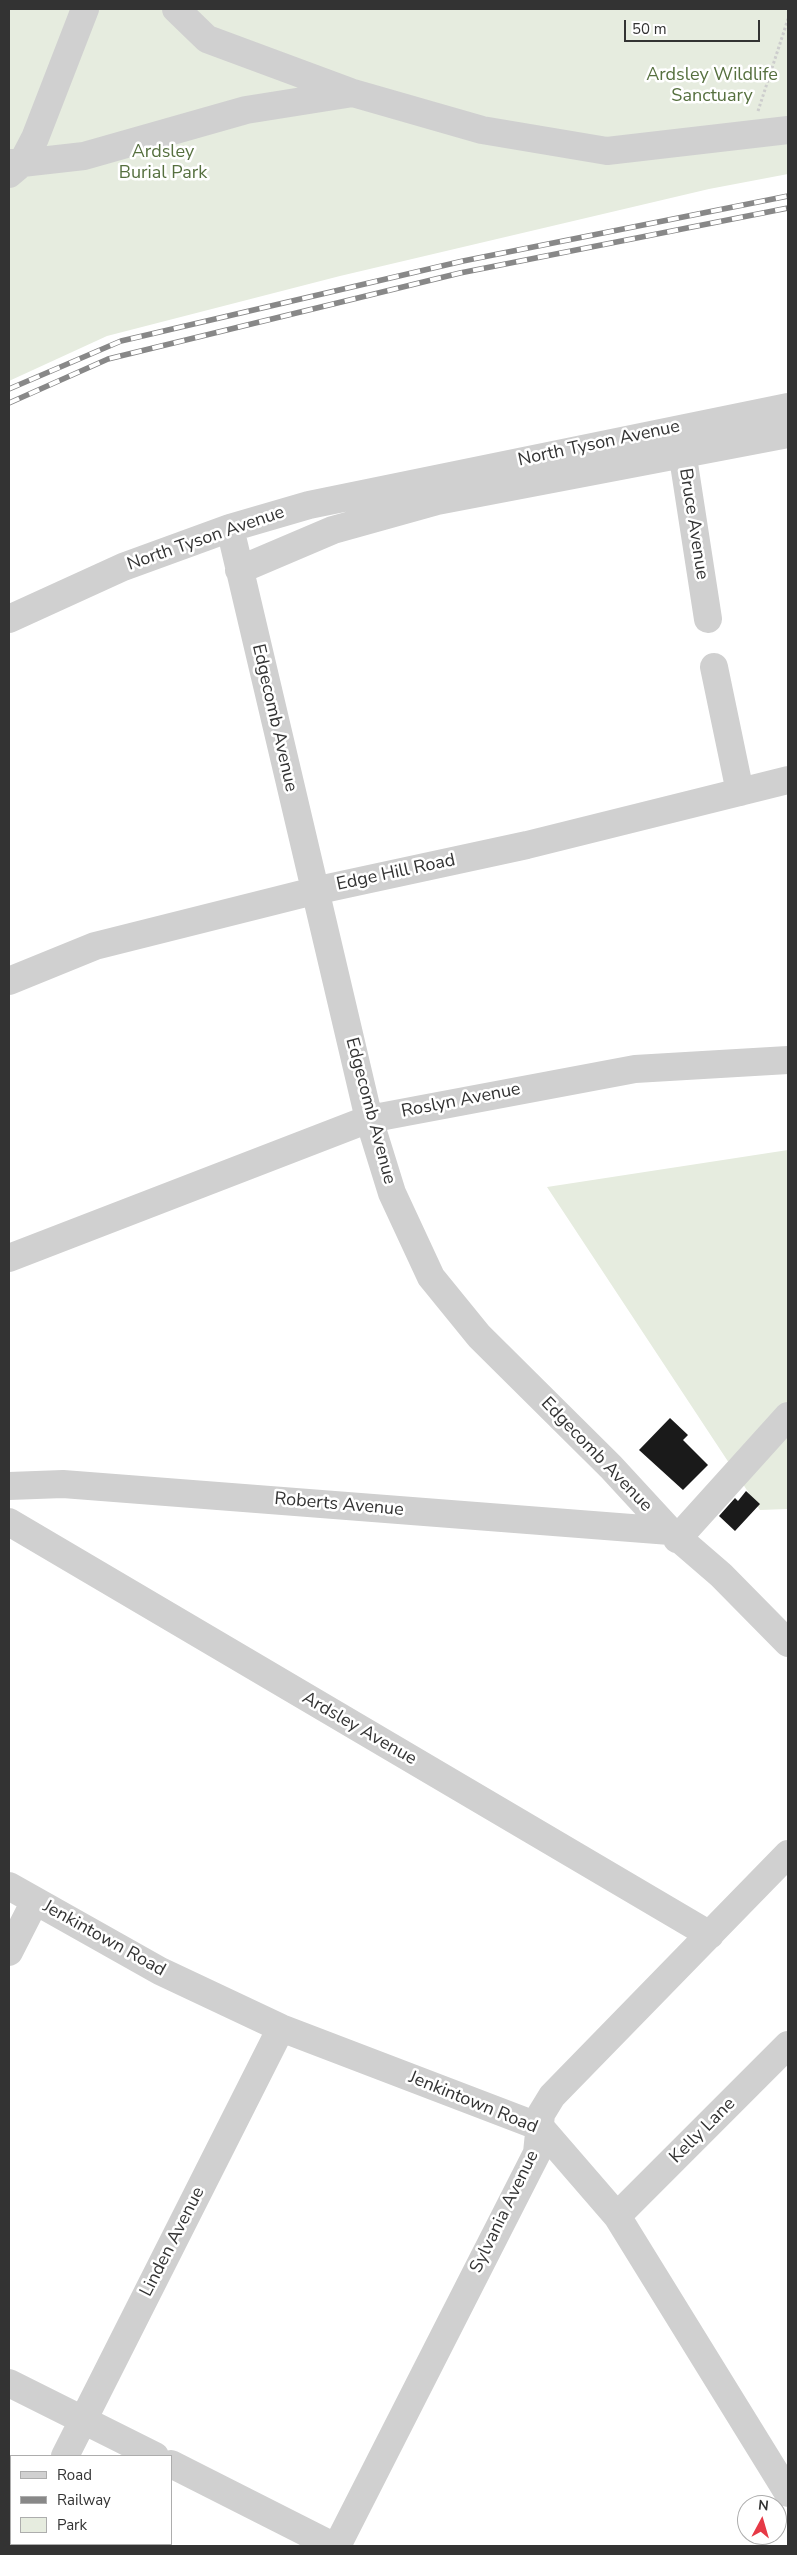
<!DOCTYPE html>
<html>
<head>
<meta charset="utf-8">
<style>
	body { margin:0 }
	#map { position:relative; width:797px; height:2555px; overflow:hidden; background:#fff; font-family:"Nunito Sans",sans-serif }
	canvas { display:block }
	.frame { position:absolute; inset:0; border:10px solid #333; pointer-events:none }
	.legend { position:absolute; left:10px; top:2455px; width:162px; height:90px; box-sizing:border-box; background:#fff; border:1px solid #adadad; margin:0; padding:6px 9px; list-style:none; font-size:15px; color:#333 }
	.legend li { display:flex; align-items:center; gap:10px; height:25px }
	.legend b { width:25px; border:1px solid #adadad }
	.north { position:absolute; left:737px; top:2495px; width:50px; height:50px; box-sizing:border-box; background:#fff; border:1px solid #adadad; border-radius:50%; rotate:6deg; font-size:14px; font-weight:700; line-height:20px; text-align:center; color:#333 }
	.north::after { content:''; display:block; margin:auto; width:18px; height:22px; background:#e63946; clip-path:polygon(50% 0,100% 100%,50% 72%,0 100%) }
	.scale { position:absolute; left:624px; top:20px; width:136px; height:22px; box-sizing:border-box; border:2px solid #333; border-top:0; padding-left:6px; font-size:15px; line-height:18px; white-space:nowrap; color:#333; -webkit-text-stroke:4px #fff; paint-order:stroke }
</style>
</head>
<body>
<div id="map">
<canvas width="797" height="2555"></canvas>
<div class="frame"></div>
<ul class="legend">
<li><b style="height:6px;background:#d0d0d0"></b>Road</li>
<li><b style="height:6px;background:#888"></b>Railway</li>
<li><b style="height:14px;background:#e6ecdf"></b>Park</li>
</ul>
<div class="north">N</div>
<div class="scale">50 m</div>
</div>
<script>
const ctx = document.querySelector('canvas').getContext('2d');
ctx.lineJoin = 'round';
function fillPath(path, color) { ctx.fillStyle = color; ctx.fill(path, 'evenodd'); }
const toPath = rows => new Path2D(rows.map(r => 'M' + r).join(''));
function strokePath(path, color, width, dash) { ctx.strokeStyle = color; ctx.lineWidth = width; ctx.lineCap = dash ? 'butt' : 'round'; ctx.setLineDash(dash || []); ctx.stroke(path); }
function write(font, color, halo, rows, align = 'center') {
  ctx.font = font + ' "Nunito Sans",sans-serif'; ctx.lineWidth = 5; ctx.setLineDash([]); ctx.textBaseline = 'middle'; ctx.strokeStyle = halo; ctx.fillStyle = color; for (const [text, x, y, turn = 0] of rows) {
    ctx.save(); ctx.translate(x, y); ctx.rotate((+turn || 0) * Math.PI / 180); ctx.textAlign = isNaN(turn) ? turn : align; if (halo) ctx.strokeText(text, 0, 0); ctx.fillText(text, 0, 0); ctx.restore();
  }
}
fillPath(toPath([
	[9,9,788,9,788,174,709,189,340,276,107,336,9,381],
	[788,1150,788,1509,760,1510,547,1187]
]), '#e6ecdf');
fillPath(toPath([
	[670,1418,688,1435,683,1440,708,1465,683,1490,639,1450],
	[746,1491,760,1504,735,1531,719,1516,735,1498,738,1501]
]), '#1a1a1a');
strokePath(toPath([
	[758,111,788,19]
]), '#cdcdcd', 3, [2.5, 2.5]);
strokePath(toPath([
	[176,9,207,39,350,92],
	[9,163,22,163,35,138,85,9],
	[9,174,22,163,84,156,246,110,353,93,482,130,607,151,788,130],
	[680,438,708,619],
	[230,528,369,1119,392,1193,431,1277,479,1336,611,1467,670,1531,721,1575,788,1643],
	[239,570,333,530,437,501,788,434],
	[9,619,123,567,230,528,309,505,788,407],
	[714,667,740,792],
	[9,981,95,946,314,891,527,845,788,780],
	[9,1258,369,1119,635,1069,788,1060],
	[9,1486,63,1484,670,1531],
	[9,1522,710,1935],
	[677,1539,788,1416],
	[9,1886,160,1971,281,2028,540,2127,617,2216,788,2493],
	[9,1952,35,1901],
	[617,2216,788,2045],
	[9,2383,155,2456],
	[65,2456,281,2028],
	[171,2464,333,2546],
	[18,2546,20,2544],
	[337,2546,537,2153,541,2114,552,2096,788,1854]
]), '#d0d0d0', 28);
const rail = toPath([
	[9,389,121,341,463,261,788,196],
	[9,403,108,359,460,273,788,208]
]);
strokePath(rail, '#888', 5.5);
strokePath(rail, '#fff', 4, [11]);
write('18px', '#56703f', '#fff', [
	["Ardsley Wildlife",712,76],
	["Sanctuary",712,97],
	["Ardsley",163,153],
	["Burial Park",163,174]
]);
write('18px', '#333', '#fff', [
	["North Tyson Avenue",599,444,-12],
	["Bruce Avenue",693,524,81],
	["North Tyson Avenue",206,539,-19],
	["Edgecomb Avenue",274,718,77],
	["Edge Hill Road",396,873,-12],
	["Roslyn Avenue",461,1101,-11],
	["Edgecomb Avenue",370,1111,75],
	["Edgecomb Avenue",596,1455,46],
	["Roberts Avenue",339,1505,5],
	["Ardsley Avenue",359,1729,30],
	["Jenkintown Road",104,1939,29],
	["Jenkintown Road",473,2103,22],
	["Kelly Lane",703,2131,-45],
	["Sylvania Avenue",505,2212,-64],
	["Linden Avenue",173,2242,-63]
]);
</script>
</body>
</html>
